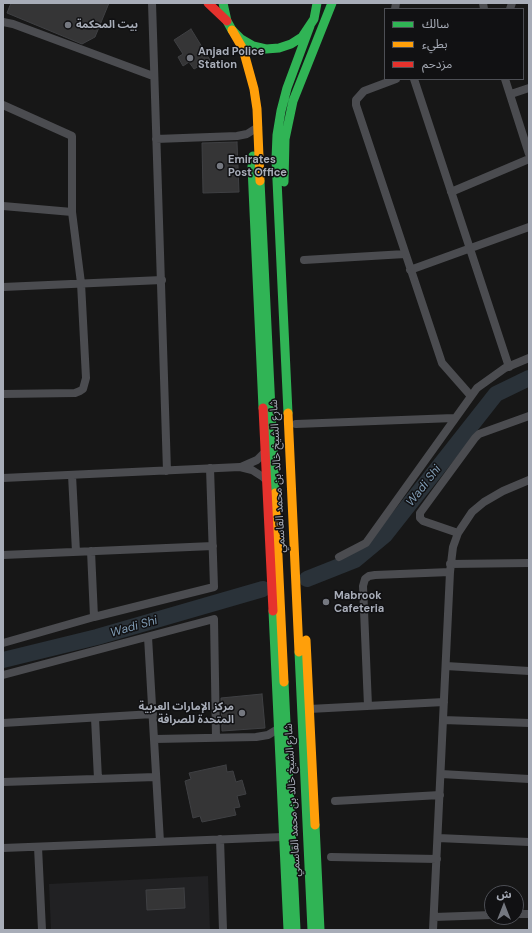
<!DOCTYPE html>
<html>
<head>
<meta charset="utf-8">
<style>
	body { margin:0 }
	#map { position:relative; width:532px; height:933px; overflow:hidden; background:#171717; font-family:"DM Sans","Noto Sans Arabic",sans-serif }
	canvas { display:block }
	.frame { position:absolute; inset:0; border:4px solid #a8adb8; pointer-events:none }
	.legend { position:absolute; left:384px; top:8px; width:140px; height:72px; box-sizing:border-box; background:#111113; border:1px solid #4d4f55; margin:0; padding:5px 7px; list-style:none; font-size:12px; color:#a8adb8 }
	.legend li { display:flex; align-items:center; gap:8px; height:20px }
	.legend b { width:20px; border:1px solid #4d4f55 }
	.north { position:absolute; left:484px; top:885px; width:40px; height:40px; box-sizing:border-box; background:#111113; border:1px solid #4d4f55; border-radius:50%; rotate:0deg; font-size:11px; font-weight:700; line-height:16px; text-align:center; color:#a8adb8 }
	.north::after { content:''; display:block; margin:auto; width:14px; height:18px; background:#757880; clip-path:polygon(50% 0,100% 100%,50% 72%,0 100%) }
</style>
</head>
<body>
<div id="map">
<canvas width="532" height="933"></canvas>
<div class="frame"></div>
<ul class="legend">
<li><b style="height:5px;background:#30b455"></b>سالك</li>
<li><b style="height:5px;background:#ff9f0a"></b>بطيء</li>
<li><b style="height:5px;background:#e5322d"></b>مزدحم</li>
</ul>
<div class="north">ش</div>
</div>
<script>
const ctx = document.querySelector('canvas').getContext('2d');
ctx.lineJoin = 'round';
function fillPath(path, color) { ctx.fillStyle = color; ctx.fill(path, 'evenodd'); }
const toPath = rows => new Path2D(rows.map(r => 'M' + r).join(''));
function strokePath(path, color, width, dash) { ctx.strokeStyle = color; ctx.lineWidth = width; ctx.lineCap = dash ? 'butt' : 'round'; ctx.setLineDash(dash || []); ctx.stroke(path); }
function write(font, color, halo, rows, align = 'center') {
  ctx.font = font + ' "DM Sans","Noto Sans Arabic",sans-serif'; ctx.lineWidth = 3; ctx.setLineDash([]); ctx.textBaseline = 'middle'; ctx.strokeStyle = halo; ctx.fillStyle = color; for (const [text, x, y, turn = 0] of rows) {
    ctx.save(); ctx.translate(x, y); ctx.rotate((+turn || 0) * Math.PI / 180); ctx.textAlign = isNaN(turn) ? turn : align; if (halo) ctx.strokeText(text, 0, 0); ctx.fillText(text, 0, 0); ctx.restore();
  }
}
fillPath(toPath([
	[208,876,210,930,51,930,49,884]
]), '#212123');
strokePath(toPath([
	[307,579,355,560,385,535,496,394,529,378],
	[3,660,97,637,263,589]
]), '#2a3239', 16);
const building = toPath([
	[11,3,109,3,95,37,82,44,7,13,11,3],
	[191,29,210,60,194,69,189,62,183,66,178,57,183,54,174,40,191,29],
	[237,142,239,192,203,193,202,143,237,142],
	[262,694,265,728,222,731,221,698,262,694],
	[226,765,227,772,233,771,236,782,242,780,246,794,237,796,240,807,234,808,236,815,202,822,200,816,193,818,185,781,191,779,189,773,226,765],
	[184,888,185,908,147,910,146,890,184,888]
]);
fillPath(building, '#353536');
strokePath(building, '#3f4043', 1);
strokePath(toPath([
	[152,3,167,471],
	[483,3,484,9],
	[395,9,396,3],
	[510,9,512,3],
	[3,22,13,24,153,76],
	[396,79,364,91,356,100,356,105,442,363,471,396],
	[414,79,509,367],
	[505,79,529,154],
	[511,94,529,88],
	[3,105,72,136,72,212,81,283,86,378,83,389,80,391,75,393,3,394],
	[156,139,237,136,247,134,258,127],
	[451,192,529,159],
	[3,206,72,212],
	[304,260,405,254],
	[410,270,529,227],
	[3,287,162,280],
	[296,424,454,418],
	[241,467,257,460,265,452],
	[72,475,76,552],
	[3,478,240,467,252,470,263,477,267,481],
	[458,533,423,521,420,518,420,513,475,438,479,434,529,416],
	[91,551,94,617],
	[3,555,213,546],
	[339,557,366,543,477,388,505,368,529,358],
	[450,564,529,563],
	[148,637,160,842],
	[3,643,94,617,214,587,210,468],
	[446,666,529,671],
	[3,675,214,619,216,738],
	[368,706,363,586,365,579,369,576,375,575,450,572],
	[309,709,444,702],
	[95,718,98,779],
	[443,720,529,723],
	[3,723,153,714],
	[155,739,256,737,268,735,278,729],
	[441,774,529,779],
	[3,782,156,777],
	[335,801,440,795],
	[438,838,529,842],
	[220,839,223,930],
	[38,847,42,930],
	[3,848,283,837],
	[331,857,437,859],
	[516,914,529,914],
	[434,917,492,915],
	[433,930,450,572,453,547,458,533,472,512,484,502,503,491,529,480]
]), '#4b4c50', 8);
strokePath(toPath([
	[223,3,227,21,232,30,241,39,253,46,266,49,279,48,291,44,302,37,314,19,317,3],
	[253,156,252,167,263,408],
	[260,181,275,493],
	[284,182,285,139,293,101,332,3],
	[288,413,276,159,277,135,281,111,287,88,310,26],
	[273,611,288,930],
	[299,652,312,930],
	[284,682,296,930],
	[315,825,320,930]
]), '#30b455', 9);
strokePath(toPath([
	[232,30,243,49,254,89,257,109,260,181],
	[288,413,299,652],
	[275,493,284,682],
	[306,640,315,825]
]), '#ff9f0a', 9);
strokePath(toPath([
	[208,3,227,21],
	[263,408,273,611]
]), '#e5322d', 9);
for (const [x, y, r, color] of [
	[68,25,4,"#757880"],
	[190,58,4,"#757880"],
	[220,166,4,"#757880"],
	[326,602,4,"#757880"],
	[242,713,4,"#757880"]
]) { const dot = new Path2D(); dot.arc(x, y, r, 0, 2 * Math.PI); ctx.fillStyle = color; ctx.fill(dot); strokePath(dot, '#111113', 1.5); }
write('bold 11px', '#a8adb8', '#111113', [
	["بيت المحكمة",76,25],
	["Anjad Police",198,52],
	["Station",198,65],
	["Emirates",228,160],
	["Post Office",228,173],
	["Mabrook",334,596],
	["Cafeteria",334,609],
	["مركز الإمارات العربية",234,707,"right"],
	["المتحدة للصرافة",234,720,"right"]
], 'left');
write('11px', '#a8adb8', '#111113', [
	["شارع الشيخ خالد بن محمد القاسمي",278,476,-93],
	["شارع الشيخ خالد بن محمد القاسمي",293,800,-93]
]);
write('italic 12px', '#7f9bb3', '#111113', [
	["Wadi Shi",424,486,-52],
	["Wadi Shi",134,627,-16]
]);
</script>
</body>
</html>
